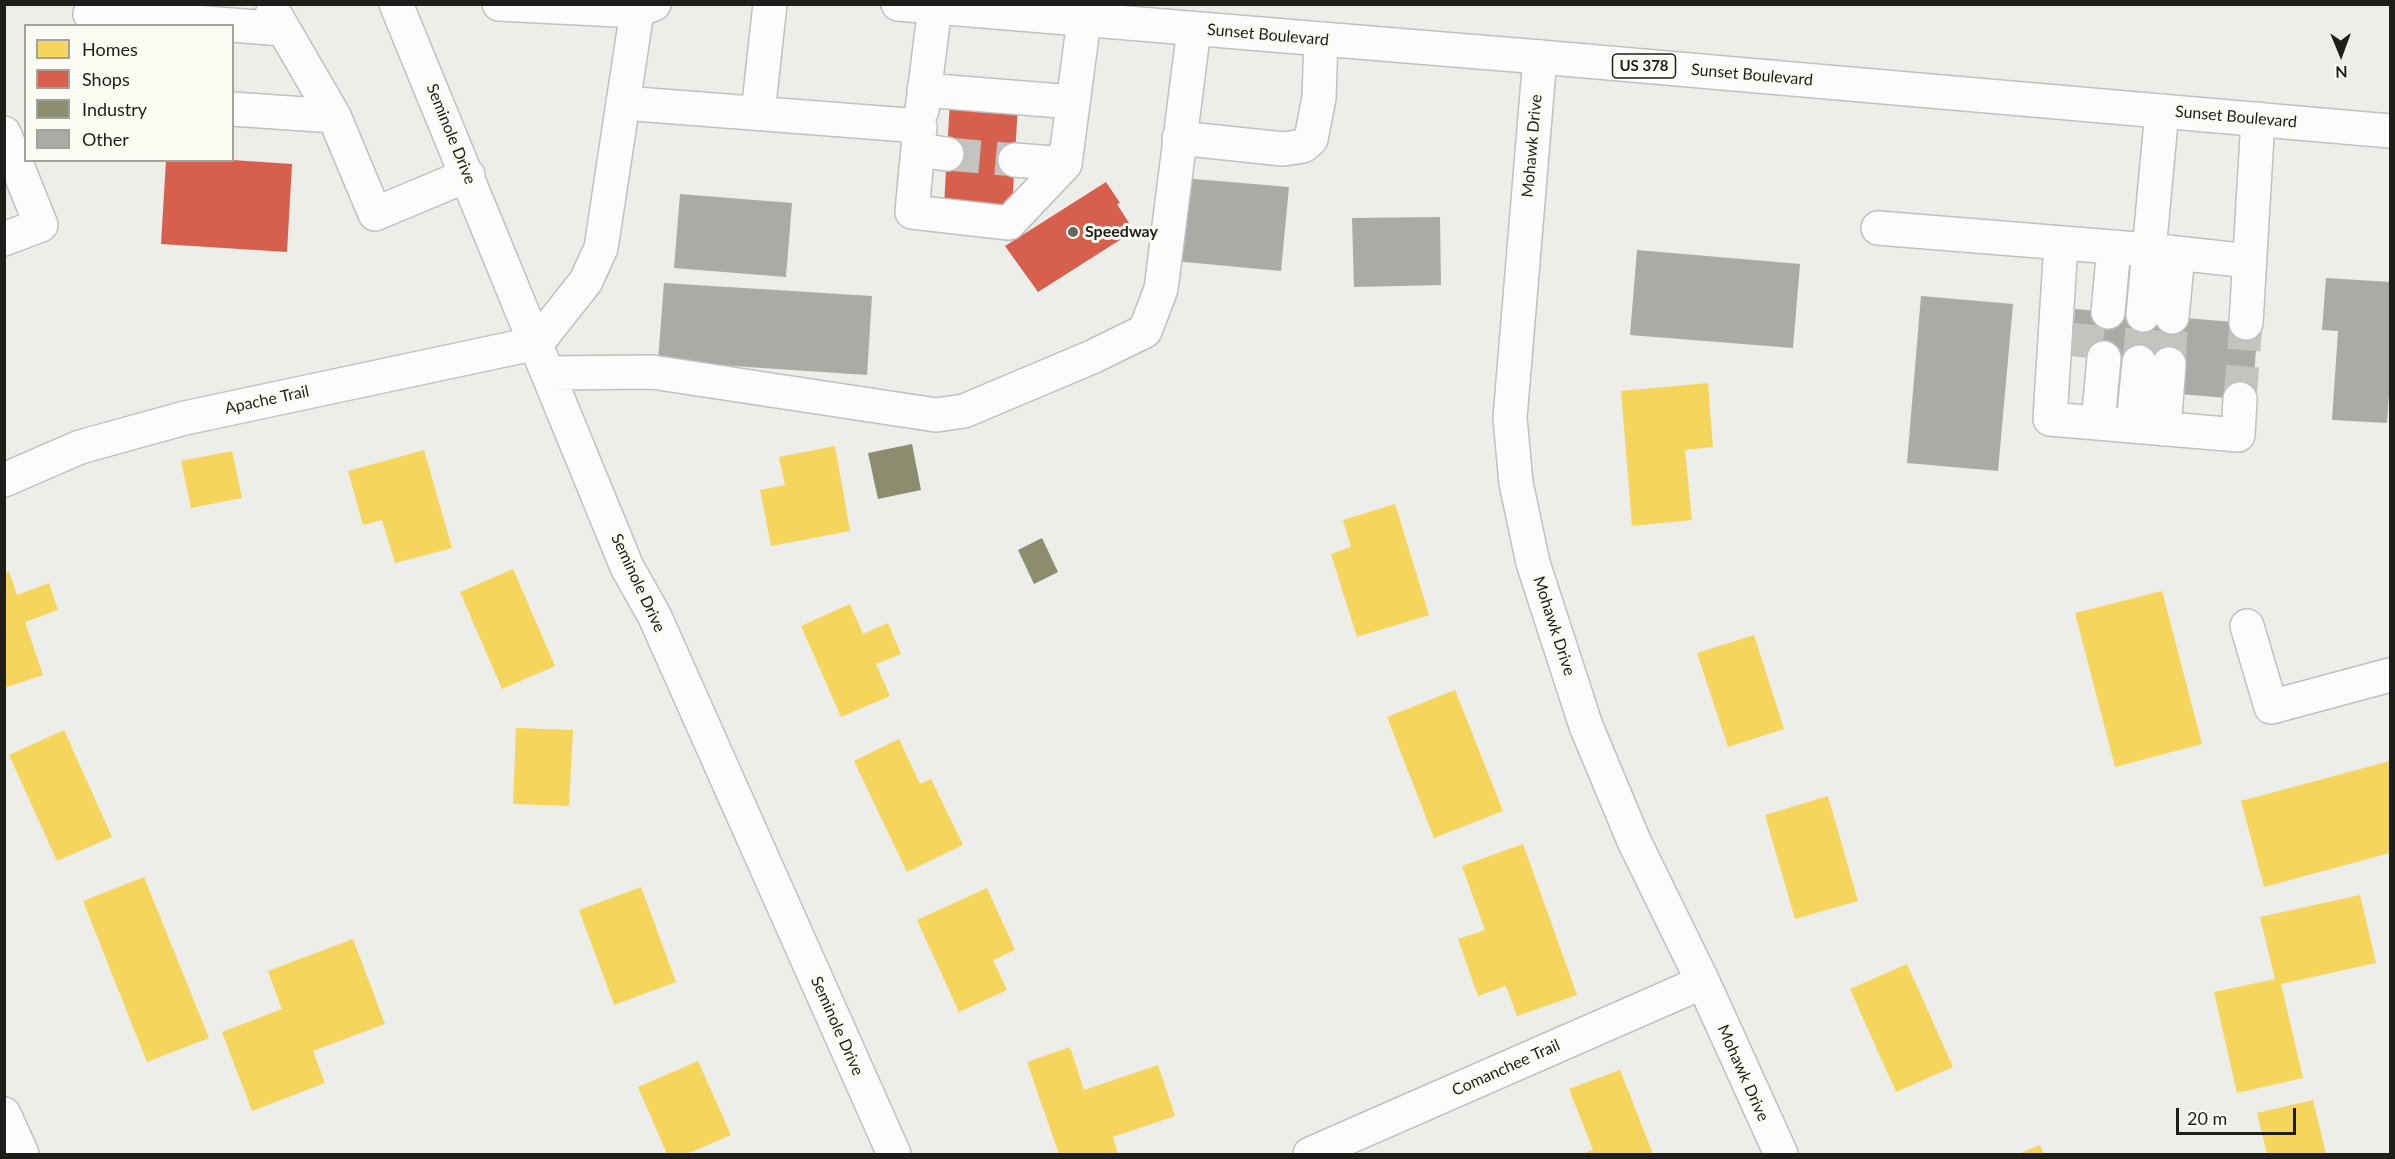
<!DOCTYPE html>
<html>
<head>
<meta charset="utf-8">
<style>
	body { margin:0 }
	#map { position:relative; width:2395px; height:1159px; overflow:hidden; background:#edede9; font-family:Lato,sans-serif }
	canvas { display:block }
	.frame { position:absolute; inset:0; border:6px solid #1d1d1a; pointer-events:none }
	.legend { position:absolute; left:24px; top:24px; width:210px; height:138px; box-sizing:border-box; background:#fbfcf4; border:2px solid #a2a39d; margin:0; padding:8px 10px; list-style:none; font-size:18px; color:#1d1d1a }
	.legend li { display:flex; align-items:center; gap:12px; height:30px }
	.legend b { width:30px; border:2px solid #a2a39d }
	.north { position:absolute; left:2311px; top:24px; width:60px; height:60px; -webkit-text-stroke:4px #fbfcf4; paint-order:stroke; rotate:179deg; font-size:16px; font-weight:700; line-height:24px; text-align:center; color:#1d1d1a }
	.north::after { content:''; display:block; margin:auto; width:21px; height:27px; background:#1d1d1a; clip-path:polygon(50% 0,100% 100%,50% 72%,0 100%) }
	.scale { position:absolute; left:2176px; top:1108px; width:120px; height:27px; box-sizing:border-box; border:3px solid #1d1d1a; border-top:0; padding-left:8px; font-size:18px; line-height:21px; white-space:nowrap; color:#1d1d1a; -webkit-text-stroke:4px #fbfcf4; paint-order:stroke }
</style>
</head>
<body>
<div id="map">
<canvas width="2395" height="1159"></canvas>
<div class="frame"></div>
<ul class="legend">
<li><b style="height:16px;background:#f6d55c"></b>Homes</li>
<li><b style="height:16px;background:#d6604d"></b>Shops</li>
<li><b style="height:16px;background:#8c8c6e"></b>Industry</li>
<li><b style="height:16px;background:#aaaaa7"></b>Other</li>
</ul>
<div class="north">N</div>
<div class="scale">20 m</div>
</div>
<script>
const ctx = document.querySelector('canvas').getContext('2d');
ctx.lineJoin = 'round';
function fillPath(path, color) { ctx.fillStyle = color; ctx.fill(path, 'evenodd'); }
const toPath = rows => new Path2D(rows.map(r => 'M' + r).join(''));
function strokePath(path, color, width, dash) { ctx.strokeStyle = color; ctx.lineWidth = width; ctx.lineCap = dash ? 'butt' : 'round'; ctx.setLineDash(dash || []); ctx.stroke(path); }
function write(font, color, halo, rows, align = 'center') {
  ctx.font = font + ' Lato,sans-serif'; ctx.lineWidth = 6; ctx.setLineDash([]); ctx.textBaseline = 'middle'; ctx.strokeStyle = halo; ctx.fillStyle = color; for (const [text, x, y, turn = 0] of rows) {
    ctx.save(); ctx.translate(x, y); ctx.rotate((+turn || 0) * Math.PI / 180); ctx.textAlign = isNaN(turn) ? turn : align; if (halo) ctx.strokeText(text, 0, 0); ctx.fillText(text, 0, 0); ctx.restore();
  }
}
fillPath(toPath([
	[1708,383,1713,447,1685,450,1692,520,1632,526,1621,391],
	[835,446,850,531,771,546,760,490,785,485,779,457],
	[424,450,452,548,395,563,382,520,363,525,348,471],
	[232,451,242,498,191,508,181,461],
	[1395,504,1429,615,1357,637,1331,554,1351,547,1343,520],
	[513,569,555,666,502,689,460,592],
	[9,572,17,595,49,583,58,610,25,622,43,675,4,688,4,573],
	[2162,591,2202,744,2115,767,2075,613],
	[850,604,863,634,888,623,901,654,876,664,890,696,841,717,801,626],
	[1754,635,1784,729,1728,747,1697,653],
	[1455,690,1503,811,1434,838,1387,717],
	[516,728,573,730,569,806,513,804],
	[64,730,112,837,57,861,9,755],
	[899,739,920,784,931,779,963,845,907,872,854,761],
	[2390,761,2390,853,2264,887,2241,801],
	[1828,796,1858,901,1795,919,1765,815],
	[1523,844,1577,995,1517,1016,1506,986,1478,996,1458,939,1485,930,1462,866],
	[144,877,209,1038,147,1062,83,901],
	[641,887,676,982,614,1005,579,910],
	[987,888,1015,950,993,960,1007,990,959,1012,917,920],
	[2360,895,2376,963,2281,984,2303,1078,2237,1093,2214,992,2275,979,2260,917],
	[353,939,385,1024,313,1051,325,1083,252,1111,222,1032,282,1009,268,971],
	[1907,964,1953,1067,1896,1092,1850,989],
	[1070,1047,1084,1090,1158,1065,1175,1116,1113,1137,1118,1154,1059,1154,1027,1062],
	[698,1061,731,1135,687,1154,667,1154,638,1087],
	[1620,1070,1653,1154,1582,1154,1593,1150,1569,1089],
	[2313,1100,2326,1154,2267,1154,2257,1113],
	[2040,1145,2044,1154,2018,1154]
]), '#f6d55c');
fillPath(toPath([
	[950,100,1018,104,1012,209,944,206],
	[166,160,232,160,292,164,287,252,161,244],
	[1106,182,1120,203,1117,204,1134,231,1038,292,1005,246]
]), '#d6604d');
fillPath(toPath([
	[912,444,921,490,878,499,868,453],
	[1042,538,1058,572,1034,584,1018,550]
]), '#8c8c6e');
fillPath(toPath([
	[1182,178,1289,187,1281,271,1174,261],
	[680,194,792,203,786,277,674,268],
	[1440,217,1441,285,1354,287,1352,218],
	[1637,250,1800,264,1793,348,1630,335],
	[2326,278,2390,282,2390,379,2387,423,2332,420,2338,331,2322,330],
	[664,283,872,296,867,375,658,361],
	[1921,296,2013,304,1998,471,1907,463],
	[2075,309,2258,324,2252,400,2179,394,2139,362,2071,356]
]), '#aaaaa7');
strokePath(toPath([
	[947,154,1015,160],
	[2085,357,2090,311],
	[2139,362,2143,315],
	[2169,364,2172,317],
	[2240,399,2246,323]
]), '#c3c3c0', 33, [33, 16]);
const minor = toPath([
	[396,4,627,567,655,617,894,1154],
	[273,11,334,116],
	[90,14,283,29],
	[1540,57,1510,418,1516,483,1533,563,1586,726,1634,841,1703,982,1781,1154],
	[924,90,1073,102],
	[623,103,920,126,912,212,1009,223,1065,164,1084,20],
	[232,109,334,116,375,214,468,175],
	[922,110,935,7],
	[758,113,770,4],
	[4,133,41,225,4,239],
	[1179,138,1283,149,1303,146,1311,139,1319,98,1321,39],
	[918,150,947,154],
	[1015,160,1065,164],
	[1878,228,2149,250,2249,261],
	[2061,243,2050,419,2238,435,2240,399],
	[2108,312,2114,247],
	[2143,315,2162,111],
	[2172,317,2178,254],
	[2246,323,2258,119],
	[549,373,652,372,936,415,964,411,1092,357,1145,331,1161,289,1194,29],
	[2098,423,2104,358],
	[2133,426,2139,362],
	[2164,429,2169,364],
	[4,480,80,447,185,418,537,343],
	[2247,626,2271,707,2390,675],
	[4,1114,22,1154],
	[1310,1154,1703,982]
]);
const major = toPath([
	[499,4,637,11,654,4],
	[898,4,1540,57,2390,131],
	[537,343,586,281,601,248,637,11]
]);
strokePath(minor, '#c0c0be', 36);
strokePath(major, '#c0c0be', 36);
strokePath(minor, '#fcfcfc', 33);
strokePath(major, '#fcfcfc', 33);
for (const [x, y, r, color] of [
	[1073,232,6,"#666662"]
]) { const dot = new Path2D(); dot.arc(x, y, r, 0, 2 * Math.PI); ctx.fillStyle = color; ctx.fill(dot); strokePath(dot, '#fbfcf4', 2); }
for (const [x, y, w] of [
	[1644,66,63]
]) { const box = new Path2D(); box.roundRect(x - w / 2, y - 12, w, 24, 4.5); ctx.fillStyle = '#fbfcf4'; ctx.fill(box); strokePath(box, '#1d1d1a', 1.5); }
write('bold 15px', '#1d1d1a', null, [
	["US 378",1644,66]
]);
write('16px', '#1d1d1a', '#fbfcf4', [
	["Sunset Boulevard",1268,35,5],
	["Sunset Boulevard",1752,75,5],
	["Sunset Boulevard",2236,117,5],
	["Seminole Drive",451,134,68],
	["Mohawk Drive",1532,146,-85],
	["Apache Trail",267,400,-12],
	["Seminole Drive",638,583,65],
	["Mohawk Drive",1554,626,72],
	["Seminole Drive",837,1026,66],
	["Comanchee Trail",1506,1068,-24],
	["Mohawk Drive",1743,1073,66]
]);
write('bold 16px', '#1d1d1a', '#fbfcf4', [
	["Speedway",1085,232]
], 'left');
</script>
</body>
</html>
